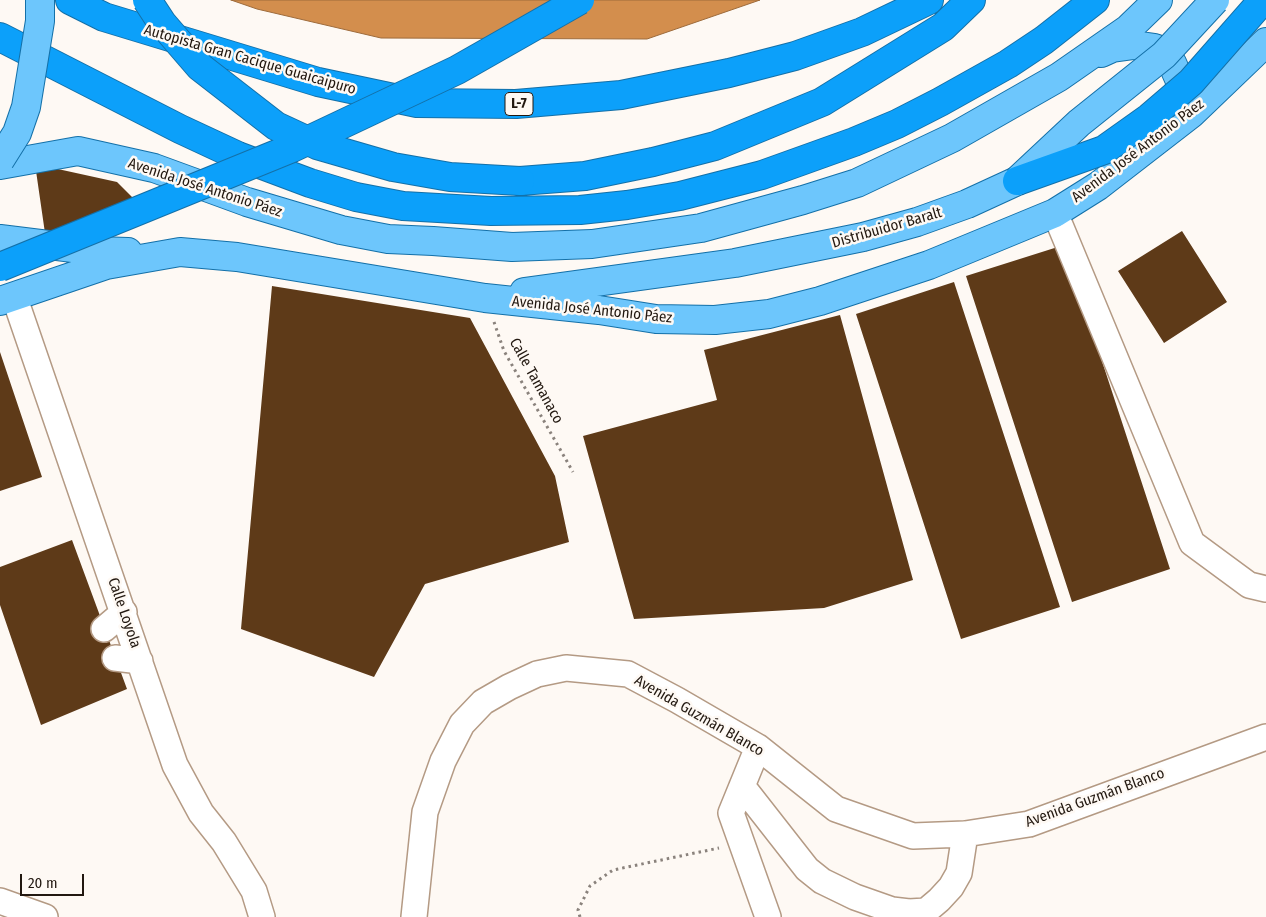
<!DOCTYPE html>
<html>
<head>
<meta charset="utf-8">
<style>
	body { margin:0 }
	#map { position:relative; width:1266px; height:917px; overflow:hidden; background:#fef9f4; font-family:"Fira Sans Condensed",sans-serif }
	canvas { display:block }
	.scale { position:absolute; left:20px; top:874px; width:64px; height:22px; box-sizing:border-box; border:2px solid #221810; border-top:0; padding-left:6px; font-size:15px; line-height:18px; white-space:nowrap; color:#221810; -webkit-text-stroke:4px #fef9f4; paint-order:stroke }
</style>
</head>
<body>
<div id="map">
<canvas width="1266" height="917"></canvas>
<div class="scale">20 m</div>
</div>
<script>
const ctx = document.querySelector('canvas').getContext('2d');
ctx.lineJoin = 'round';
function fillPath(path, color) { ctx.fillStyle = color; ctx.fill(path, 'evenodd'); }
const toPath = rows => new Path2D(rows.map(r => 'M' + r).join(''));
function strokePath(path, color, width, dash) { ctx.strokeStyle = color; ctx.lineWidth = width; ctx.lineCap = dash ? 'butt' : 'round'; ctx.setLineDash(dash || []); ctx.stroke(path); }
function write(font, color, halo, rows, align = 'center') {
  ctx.font = font + ' "Fira Sans Condensed",sans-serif'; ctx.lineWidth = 5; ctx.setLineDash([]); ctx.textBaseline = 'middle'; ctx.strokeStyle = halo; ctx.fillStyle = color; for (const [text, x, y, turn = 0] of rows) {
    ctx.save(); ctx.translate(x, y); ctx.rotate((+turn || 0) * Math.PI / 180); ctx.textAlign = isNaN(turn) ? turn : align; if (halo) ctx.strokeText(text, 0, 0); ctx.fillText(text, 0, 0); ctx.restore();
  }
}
const water = toPath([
	[231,0,760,0,647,39,381,38,257,9,231,0]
]);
fillPath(water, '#d38e4d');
strokePath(water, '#9e6b3b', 1);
fillPath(toPath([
	[35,164,117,182,138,203,46,240],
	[1182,231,1227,302,1164,343,1118,271],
	[1064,245,1170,569,1072,602,966,276],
	[954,282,1060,607,961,639,856,314],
	[272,286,470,318,555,476,569,542,425,584,374,677,241,629],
	[840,315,913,580,824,608,634,619,583,436,717,400,704,350],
	[0,352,42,477,0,491],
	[72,540,127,689,41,725,0,605,0,567]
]), '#5e3a18');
const minor = toPath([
	[1055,213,1192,543,1249,585,1266,589],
	[14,296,175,765,201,813,224,842,254,891,262,917],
	[104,629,124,612],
	[115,658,140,661],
	[758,747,731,813,768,917],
	[742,786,807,869,822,881,855,897,892,910,909,912,926,911,939,900,951,887,959,873,965,834],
	[0,901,45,917],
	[414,917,425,812,443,761,462,724,483,702,509,687,537,674,566,668,628,674,677,700,758,747,836,809,913,836,965,834,1029,824,1266,737]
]);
const major = toPath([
	[1101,53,1112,48,1134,45,1155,48,1172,63,1180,81,1179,103,1174,112],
	[0,165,78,151,154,168,247,202,341,230,388,239,433,241,512,247,592,244,701,228,803,200,857,183,952,138,1059,77,1128,29,1158,0],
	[0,239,97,251,128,252],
	[524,292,735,263,863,237,917,222,967,204,1017,181],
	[0,301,106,265,180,252,237,257,485,298,599,310,656,319,715,320,769,314,820,301,929,265,1055,213,1098,186,1191,114,1266,42]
]);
const highway = toPath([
	[70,0,104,17,318,82,417,103,516,104,621,95,729,73,795,56,862,32,929,0],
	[0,37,180,129,238,156,310,183,356,197,403,206,491,211,580,210,627,205,680,196,762,175,854,142,897,124,940,102,1008,64,1044,40,1095,0],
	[520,181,585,176,653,162,715,146,822,102,943,27,971,0]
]);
strokePath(minor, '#b49a84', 28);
strokePath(major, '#1470a8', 30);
strokePath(highway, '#1470a8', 30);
strokePath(toPath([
	[494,322,504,351,573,472],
	[580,917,578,910,590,886,613,870,719,848]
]), '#8a827c', 3, [2.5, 4]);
strokePath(minor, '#fff', 25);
strokePath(major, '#6dc6fc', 28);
strokePath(highway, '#0ca0fa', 28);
const majorBridge = toPath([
	[0,160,17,133,26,107,40,21,40,0],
	[1017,181,1079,123,1164,55,1215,0]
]);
const highwayBridge = toPath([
	[147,0,162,23,200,67,276,126,317,145,393,167,450,177,520,181],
	[1017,181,1104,150,1149,118,1191,82,1263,0],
	[0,267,292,148,457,70,580,0]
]);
strokePath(majorBridge, '#1470a8', 30, []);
strokePath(highwayBridge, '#1470a8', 30, []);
strokePath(majorBridge, '#6dc6fc', 28);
strokePath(highwayBridge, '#0ca0fa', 28);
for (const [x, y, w] of [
	[519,104,28]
]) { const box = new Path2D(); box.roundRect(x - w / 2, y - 11.5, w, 23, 4); ctx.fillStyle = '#fef9f4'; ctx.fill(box); strokePath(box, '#221810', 1); }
write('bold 14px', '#221810', null, [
	["L-7",519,104]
]);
write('15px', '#221810', '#fef9f4', [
	["Autopista Gran Cacique Guaicaipuro",250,60,16],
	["Avenida José Antonio Páez",1138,151,-37],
	["Avenida José Antonio Páez",205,188,18],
	["Distribuidor Baralt",887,228,-16],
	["Avenida José Antonio Páez",592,310,6],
	["Calle Tamanaco",536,381,61],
	["Calle Loyola",124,613,71],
	["Avenida Guzmán Blanco",699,716,30],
	["Avenida Guzmán Blanco",1095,798,-20]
]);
</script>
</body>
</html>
